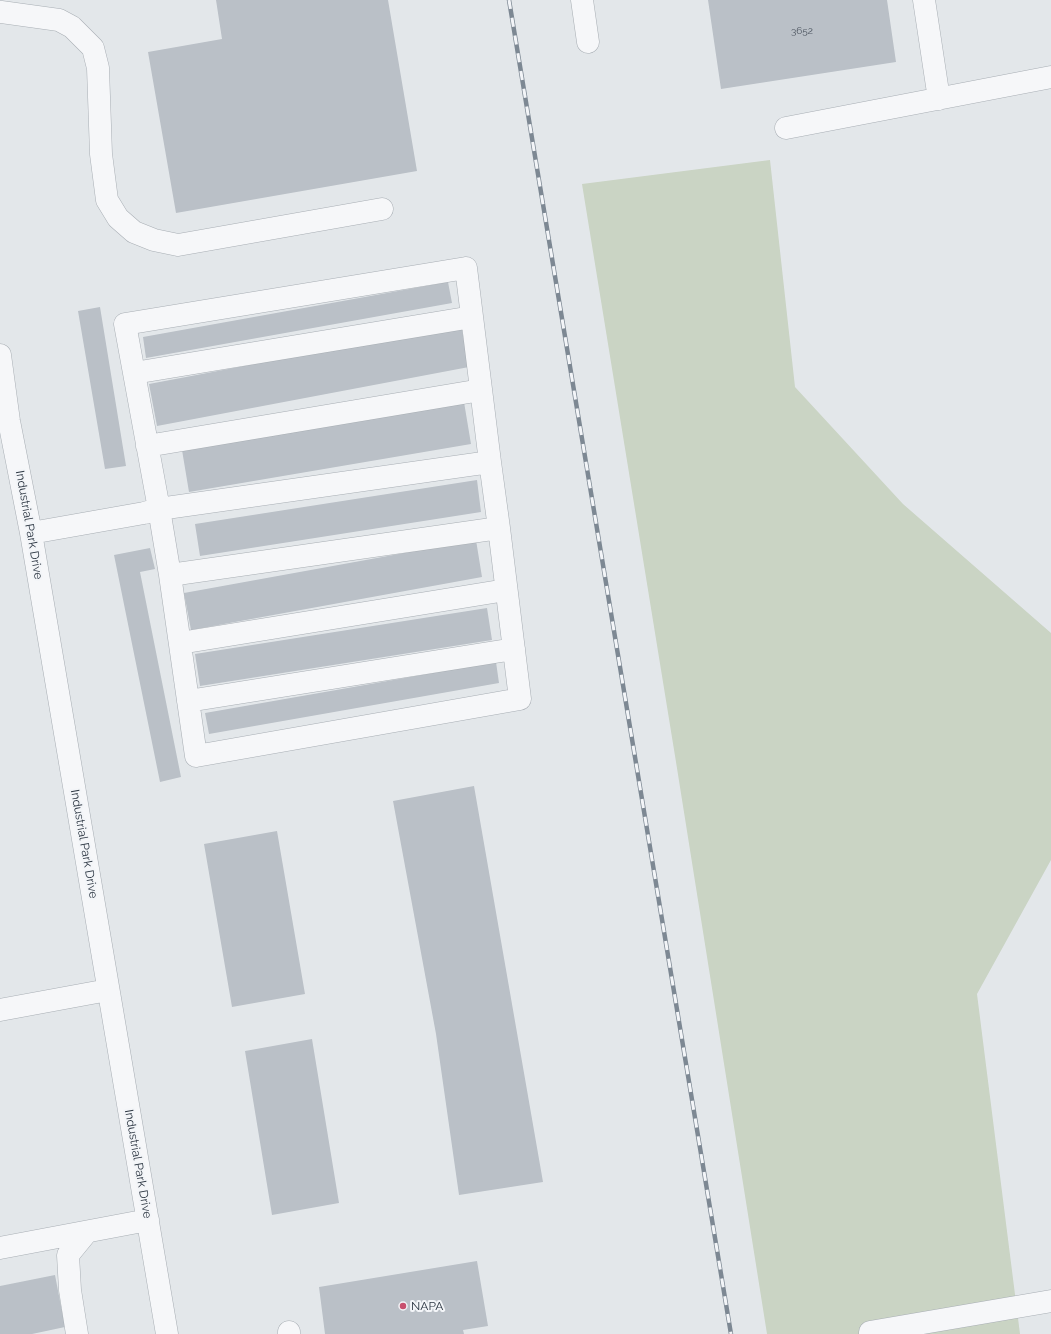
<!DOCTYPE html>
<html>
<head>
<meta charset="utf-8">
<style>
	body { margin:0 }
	canvas { display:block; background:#e3e7ea }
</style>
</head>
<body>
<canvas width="1051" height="1334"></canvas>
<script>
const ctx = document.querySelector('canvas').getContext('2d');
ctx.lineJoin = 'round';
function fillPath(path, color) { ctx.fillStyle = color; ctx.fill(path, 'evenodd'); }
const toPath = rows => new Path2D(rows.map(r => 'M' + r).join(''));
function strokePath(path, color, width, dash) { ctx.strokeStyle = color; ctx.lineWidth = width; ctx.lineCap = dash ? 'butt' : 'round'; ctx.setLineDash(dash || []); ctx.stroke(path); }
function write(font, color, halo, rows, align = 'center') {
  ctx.font = font + ' Raleway,sans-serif'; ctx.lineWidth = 4; ctx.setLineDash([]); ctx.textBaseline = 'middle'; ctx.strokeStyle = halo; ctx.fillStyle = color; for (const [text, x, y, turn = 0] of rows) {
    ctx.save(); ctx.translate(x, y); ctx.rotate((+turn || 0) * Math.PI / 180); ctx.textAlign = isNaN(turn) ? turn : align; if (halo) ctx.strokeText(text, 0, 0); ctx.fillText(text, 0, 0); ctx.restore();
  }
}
fillPath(toPath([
	[770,160,795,387,903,504,1051,633,1051,860,977,994,1020,1334,767,1334,676,762,582,184]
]), '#cad4c4');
fillPath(toPath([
	[216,0,388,0,417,171,176,213,148,52,222,39],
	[708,0,887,0,896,62,721,89],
	[448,282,452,303,146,358,143,337],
	[100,307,126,466,105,469,78,311],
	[461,325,469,367,157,426,149,384],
	[464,402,471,444,189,492,182,450],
	[477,480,481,512,200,556,195,524],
	[476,540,482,577,191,630,184,593],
	[150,548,155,569,140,572,181,777,160,782,114,555],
	[487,608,492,640,200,686,195,654],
	[496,662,499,683,209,734,205,713],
	[474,786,543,1182,459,1195,436,1034,393,801],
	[277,831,305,994,232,1007,204,844],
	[312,1039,339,1203,272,1215,245,1051],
	[477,1261,488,1326,463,1330,464,1334,325,1334,319,1287],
	[55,1275,65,1327,32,1334,0,1334,0,1286]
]), '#bac0c7');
const minor = toPath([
	[582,0,588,42],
	[924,0,939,99],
	[1,12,59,20,72,27,93,48,98,68,101,154,107,200,118,218,134,232,154,240,178,245,382,209],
	[786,128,1051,77],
	[0,355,9,421,31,533,167,1334],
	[134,373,472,317],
	[147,446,481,390],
	[31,533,144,513,159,509,170,575,196,756,520,699,499,528,490,462,466,268,125,324,159,509,490,462],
	[170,575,499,528],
	[180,643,506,590],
	[188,701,514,649],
	[0,1010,108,990],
	[0,1248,148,1220],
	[289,1332,289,1334],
	[77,1334,70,1290,68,1255,86,1233],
	[870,1334,870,1332,1051,1301]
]);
strokePath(minor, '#a8aeb4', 23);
strokePath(minor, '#f6f7f9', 22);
const rail = toPath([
	[509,0,731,1334]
]);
strokePath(rail, '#7d8893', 4.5);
strokePath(rail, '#f3f5f8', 3, [9]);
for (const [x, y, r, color] of [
	[403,1306,4,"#c8506e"]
]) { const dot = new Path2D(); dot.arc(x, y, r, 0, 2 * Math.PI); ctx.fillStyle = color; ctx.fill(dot); strokePath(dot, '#f3f5f8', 1.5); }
write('10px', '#505863', null, [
	["3652",802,31]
]);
write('12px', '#2c3642', '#f3f5f8', [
	["Industrial Park Drive",29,525,80],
	["Industrial Park Drive",84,844,80],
	["Industrial Park Drive",138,1164,80]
]);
write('12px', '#2c3642', '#f3f5f8', [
	["NAPA",411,1306]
], 'left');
</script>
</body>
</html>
